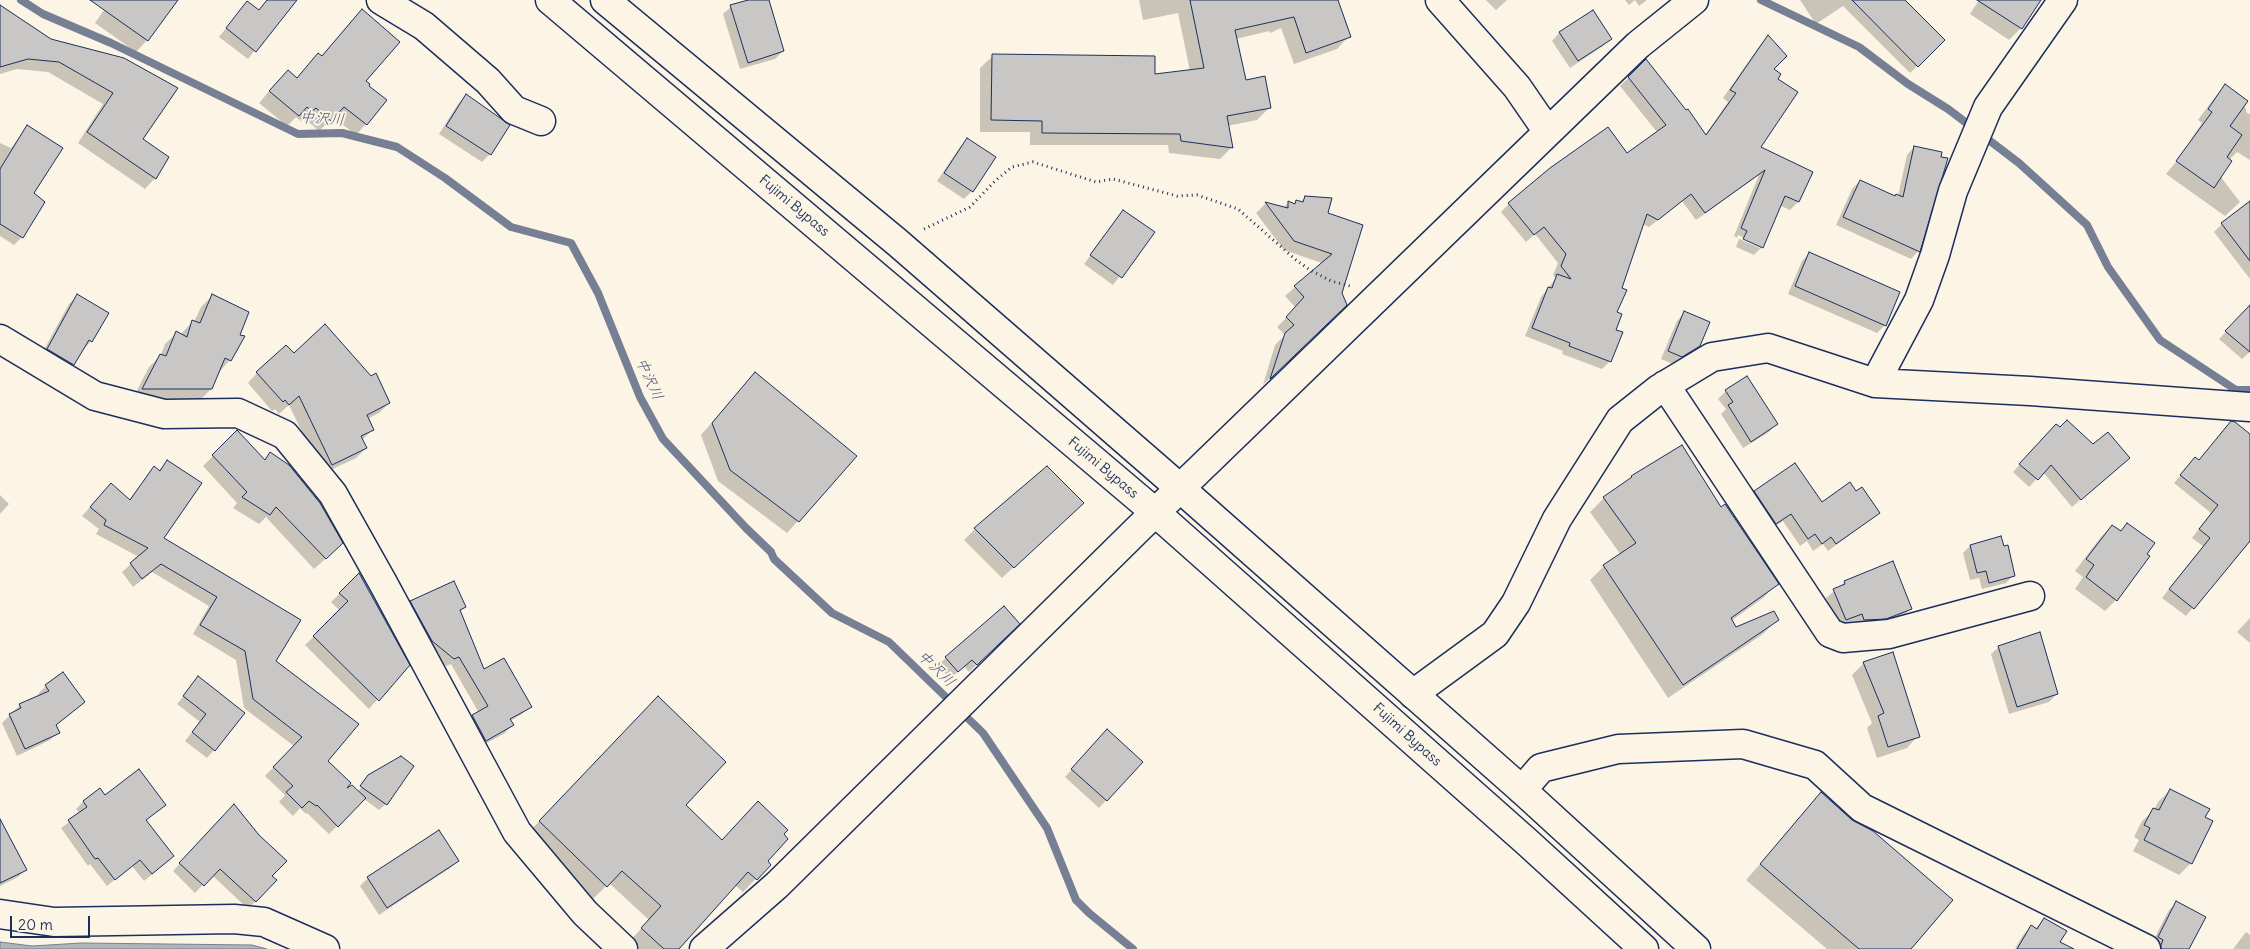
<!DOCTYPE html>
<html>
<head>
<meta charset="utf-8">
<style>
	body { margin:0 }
	#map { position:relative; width:2250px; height:949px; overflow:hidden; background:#fcf5e5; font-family:Delius,sans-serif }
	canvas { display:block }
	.scale { position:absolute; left:10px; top:916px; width:80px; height:22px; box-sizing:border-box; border:2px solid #1b2f5e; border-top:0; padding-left:6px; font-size:15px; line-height:18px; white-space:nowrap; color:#1b2f5e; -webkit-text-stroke:4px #fcf5e5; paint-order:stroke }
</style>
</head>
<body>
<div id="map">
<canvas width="2250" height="949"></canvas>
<div class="scale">20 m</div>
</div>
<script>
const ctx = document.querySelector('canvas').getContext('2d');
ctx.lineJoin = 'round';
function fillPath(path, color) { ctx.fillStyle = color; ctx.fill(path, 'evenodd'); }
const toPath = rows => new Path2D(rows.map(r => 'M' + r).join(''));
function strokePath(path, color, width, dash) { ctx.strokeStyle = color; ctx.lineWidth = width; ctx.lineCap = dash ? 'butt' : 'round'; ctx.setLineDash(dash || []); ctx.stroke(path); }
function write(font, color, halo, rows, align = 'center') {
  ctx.font = font + ' Delius,"Klee One",sans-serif'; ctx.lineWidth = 4; ctx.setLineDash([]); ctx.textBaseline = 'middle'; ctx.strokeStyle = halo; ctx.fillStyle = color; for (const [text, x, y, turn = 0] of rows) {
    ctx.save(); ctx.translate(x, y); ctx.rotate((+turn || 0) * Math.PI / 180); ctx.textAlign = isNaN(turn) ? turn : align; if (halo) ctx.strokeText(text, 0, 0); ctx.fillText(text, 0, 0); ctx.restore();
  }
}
const water = toPath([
	[0,942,32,946,81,943,252,945,267,949,0,949,0,942]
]);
fillPath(water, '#b2b4b8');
strokePath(water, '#767f94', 1);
fillPath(toPath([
	[111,0,176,0,147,40,136,52,95,23],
	[267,0,295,0,248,59,219,37,240,11,258,11],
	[752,0,767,0,783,51,775,59,740,69,723,14,731,7],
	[1139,0,1338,0,1349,36,1337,49,1294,64,1281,28,1270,33,1269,31,1236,39,1245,82,1269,108,1257,120,1227,126,1232,147,1220,159,1169,153,1168,145,1030,145,1030,132,980,132,980,68,993,56,1154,76,1190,71,1178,13,1143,20],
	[1486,0,1507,0,1496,10],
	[1625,0,1647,0,1639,6,1635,0,1629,5],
	[1800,0,1904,0,1943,40,1910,73,1843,6,1816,24],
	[1979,0,2039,0,2021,28,2009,40,1970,14],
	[0,7,30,34,123,60,142,139,155,178,145,189,78,143,103,104,48,72,17,69,0,74],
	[1592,11,1610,39,1603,46,1570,68,1552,41,1559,33],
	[351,22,365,81,366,124,356,135,333,117,319,131,304,118,301,121,296,117,287,126,259,103,277,82,296,79,318,55,321,57],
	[1768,37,1772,69,1759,148,1811,172,1798,202,1790,210,1779,205,1762,247,1754,255,1736,247,1739,239,1734,236,1759,175,1696,220,1682,201,1649,227,1643,224,1620,289,1610,361,1602,369,1562,354,1563,351,1525,336,1541,297,1556,278,1553,275,1558,263,1535,234,1526,242,1501,212,1509,204,1627,155,1657,132,1620,86,1645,61,1705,135,1728,102,1723,98,1760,45],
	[1738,235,1760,245,1760,248,1737,238],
	[2226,86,2242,98,2247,113,2250,114,2250,160,2237,152,2228,161,2194,142,2240,202,2225,216,2166,174,2193,141,2191,139,2202,123,2198,120,2215,97],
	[466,96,490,154,482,162,439,134,458,104],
	[27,127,32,194,22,237,14,245,0,236,0,143,11,148],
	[967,140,994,157,972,191,964,199,937,181,960,147],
	[1914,147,1918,251,1911,259,1836,225,1852,189,1860,181,1895,197,1898,196,1907,155],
	[1306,197,1326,214,1340,293,1346,304,1263,385,1275,345,1285,335,1277,327,1296,308,1285,296,1322,263,1284,250,1256,213,1265,204,1283,208,1289,202,1293,205,1297,201,1300,203],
	[1124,211,1153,233,1113,285,1084,264],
	[2250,216,2250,279,2214,232,2222,224],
	[1810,253,1865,276,1864,278,1885,325,1877,333,1788,294,1802,261],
	[213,295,230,360,219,372,211,389,199,401,132,400,149,367,161,355,165,344,177,333,180,335,193,321,194,322,201,307],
	[77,296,91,341,65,372,40,357,69,304],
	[2247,310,2250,310,2250,352,2242,359,2219,339],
	[1684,313,1699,345,1691,353,1673,364,1661,359,1677,321],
	[294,355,389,403,379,413,367,419,372,430,362,440,366,448,356,458,322,474,289,405,279,414,275,409,272,411,248,383,257,373],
	[755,373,855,457,787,533,718,481,701,435],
	[1726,391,1776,424,1769,432,1743,448,1721,414,1726,409,1718,399],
	[2231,423,2250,436,2250,543,2248,542,2186,616,2162,598,2203,546,2192,538,2211,513,2174,483,2195,459,2198,461],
	[237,432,264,460,270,454,331,554,314,569,266,517,259,524,233,508,237,503,203,466],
	[2048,433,2093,446,2121,465,2072,507,2043,472,2029,487,2013,472],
	[167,462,163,539,299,620,275,661,342,792,358,792,367,779,386,804,379,810,364,799,329,834,307,813,306,814,300,808,293,816,279,802,285,795,265,776,294,746,244,708,236,660,193,634,209,606,152,572,133,587,122,572,139,557,96,534,99,529,82,516,111,484,129,500,154,468,158,471],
	[1755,492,1821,504,1856,493,1879,513,1828,551,1823,544,1813,551,1807,541,1800,546,1783,521,1768,531,1747,500],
	[0,495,9,504,0,514],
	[1604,498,1720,508,1777,584,1763,598,1731,621,1735,629,1777,620,1763,634,1668,698,1590,580,1604,566,1621,555,1590,512],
	[1070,514,1002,578,964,540,975,529],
	[2128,524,2116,600,2105,611,2075,589,2083,577,2075,571,2100,538,2112,526,2120,532],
	[1970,546,2003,548,2014,575,2006,583,1982,589,1979,578,1970,580,1963,553],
	[359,575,408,665,369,709,305,645,340,611,331,602],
	[1845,582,1911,608,1903,616,1878,626,1857,628,1854,621,1838,627,1826,598],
	[411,602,465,607,459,612,483,671,530,706,522,714,510,721,512,725,505,733,478,748,465,724,479,713,451,664,446,666,424,649,403,610],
	[1003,607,1018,624,969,672,964,666,950,679,938,665],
	[2250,618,2250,643,2237,632],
	[1999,647,2057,694,2049,702,2009,714,1991,654],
	[1864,663,1918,736,1907,748,1877,758,1867,728,1872,723,1852,675],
	[63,673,84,702,55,726,58,733,50,740,17,756,2,723,20,705,40,696,38,694,46,686],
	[199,678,214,750,207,758,185,741,200,722,177,704],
	[645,711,684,805,722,841,769,865,743,892,735,885,678,949,636,949,629,942,649,920,609,883,593,899,526,835],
	[1099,739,1141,762,1099,808,1065,777],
	[2170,790,2203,818,2191,863,2179,875,2133,851,2139,840,2134,837,2142,821,2154,810,2158,802],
	[1821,794,1909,949,1827,949,1746,880],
	[105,797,164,805,145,821,166,863,144,881,132,866,107,886,90,864,88,866,61,828,80,814,76,809,83,802],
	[226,813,275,880,248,909,212,875,195,893,173,871],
	[0,842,25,870,18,877,0,886],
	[457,861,450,868,379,915,360,886,368,878],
	[2177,903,2188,949,2156,949,2151,945,2169,910],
	[2044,919,2055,949,2015,949,2023,935,2031,927,2035,929],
	[2246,932,2250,935,2250,949,2233,949]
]), '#0003');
strokePath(toPath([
	[21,0,43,14,111,43,298,134,342,133,397,147,445,178,511,227,571,243,598,293,640,397,663,439,746,528,771,552,774,559,832,613,889,642,983,733,1047,828,1076,900,1089,913,1133,949],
	[1761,0,1859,47,1908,84,1948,109,2019,163,2087,225,2108,267,2160,340,2236,390,2250,390]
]), '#767f94', 8);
const building = toPath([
	[90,0,178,0,148,41,90,0],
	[267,0,297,0,256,52,226,28,247,1,259,10,267,0],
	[748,0,769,0,784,51,748,63,730,5,748,0],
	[1190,0,1338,0,1351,37,1306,53,1294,17,1235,30,1246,80,1265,76,1271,108,1227,116,1233,148,1181,141,1180,134,1042,133,1042,121,991,120,992,54,1155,56,1155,74,1204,68,1190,0],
	[1852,0,1905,0,1945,40,1918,67,1852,0],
	[1977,0,2041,0,2022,29,1977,0],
	[0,5,51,39,124,58,178,88,143,139,169,157,156,179,87,132,113,93,59,62,28,59,0,67,0,5],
	[362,9,400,42,366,81,370,84,369,86,387,100,367,125,344,107,331,121,316,108,312,111,307,107,299,116,269,91,288,70,297,78,318,53,322,56,362,9],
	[1593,10,1612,39,1578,61,1559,32,1593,10],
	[1768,35,1787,56,1774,69,1781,74,1778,79,1798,92,1761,147,1813,172,1799,202,1785,196,1763,248,1743,239,1747,231,1741,228,1765,170,1705,213,1691,194,1658,220,1647,214,1622,288,1627,290,1617,312,1622,314,1616,330,1623,332,1611,362,1569,346,1570,343,1532,328,1548,287,1552,288,1557,274,1571,279,1561,266,1566,254,1544,227,1534,235,1508,203,1550,168,1608,127,1627,153,1666,125,1628,77,1646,59,1686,110,1688,109,1706,135,1736,93,1730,90,1768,35],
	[2225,84,2248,101,2230,126,2242,135,2227,157,2232,161,2214,188,2176,161,2212,112,2208,109,2225,84],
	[466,94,510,125,491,155,446,126,466,94],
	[27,125,63,148,34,193,45,202,23,238,0,224,0,169,27,125],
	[967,138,996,157,973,192,944,173,967,138],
	[1914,146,1942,152,1941,157,1948,158,1920,252,1843,217,1860,180,1895,196,1896,194,1903,197,1914,146],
	[1305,196,1332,198,1328,213,1363,225,1342,293,1347,305,1270,379,1285,333,1294,325,1286,317,1304,297,1294,286,1332,254,1294,241,1265,202,1288,208,1288,201,1295,204,1296,200,1303,202,1305,196],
	[2250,201,2250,261,2221,223,2250,201],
	[1123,210,1155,232,1122,278,1090,255,1123,210],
	[1809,252,1900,292,1886,326,1795,286,1809,252],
	[77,294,109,313,92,342,89,340,74,365,47,349,77,294],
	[212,294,249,312,240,335,245,336,231,361,225,358,212,389,142,389,160,354,166,356,176,331,187,337,192,320,200,323,212,294],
	[2250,305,2250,352,2225,331,2250,305],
	[1684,311,1710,322,1700,346,1682,357,1668,351,1684,311],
	[325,324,371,376,376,373,390,403,367,415,374,430,361,436,367,448,332,465,299,396,289,405,285,400,283,402,256,372,286,345,294,353,325,324],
	[755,372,857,456,799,522,730,470,712,423,755,372],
	[1747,376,1778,424,1751,442,1728,405,1733,402,1725,390,1747,376],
	[2067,420,2093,444,2108,432,2130,458,2081,500,2051,465,2038,480,2019,464,2056,424,2060,427,2067,420],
	[2231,421,2235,422,2250,434,2250,541,2194,609,2169,589,2210,538,2199,529,2218,505,2180,475,2195,457,2199,460,2231,421],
	[237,430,265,460,270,452,289,465,320,503,343,543,326,559,276,507,270,515,242,497,247,492,212,455,237,430],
	[1682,445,1721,507,1725,504,1779,584,1731,618,1736,627,1774,611,1779,620,1683,685,1603,565,1636,543,1603,497,1632,477,1631,476,1682,445],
	[167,460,202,483,164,538,301,620,276,661,359,724,328,761,351,783,347,788,352,785,366,798,338,827,317,805,316,806,309,801,302,808,286,792,293,786,273,767,302,737,253,699,245,651,200,625,217,597,161,564,142,579,130,563,148,548,104,525,106,520,90,507,111,483,130,500,154,466,160,471,167,460],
	[1795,463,1822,502,1850,482,1856,491,1862,487,1880,513,1836,544,1831,537,1822,544,1815,534,1808,539,1791,514,1776,524,1754,491,1795,463],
	[1047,466,1084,503,1014,568,974,528,1047,466],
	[2127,523,2155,543,2147,554,2150,556,2117,601,2086,577,2094,565,2086,559,2112,525,2121,531,2127,523],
	[2001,536,2004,546,2008,545,2015,576,1989,583,1986,571,1977,573,1970,545,2001,536],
	[1893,561,1912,609,1886,619,1864,620,1862,614,1846,620,1833,589,1845,584,1844,581,1893,561],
	[359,573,410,665,379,701,313,636,348,601,339,593,359,573],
	[454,581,466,607,460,610,484,669,504,658,532,707,510,719,514,725,486,741,472,715,488,706,459,657,454,659,432,641,410,601,454,581],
	[1004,606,1020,624,977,665,972,660,958,672,945,657,1004,606],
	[2040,632,2058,694,2017,707,1998,646,2040,632],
	[1893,652,1920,737,1888,747,1878,716,1884,713,1863,662,1893,652],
	[63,672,85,702,56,725,60,733,25,749,9,714,21,708,19,704,49,691,45,685,63,672],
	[198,676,245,713,215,751,192,732,206,714,183,696,198,676],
	[658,696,726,762,686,805,722,840,758,801,788,830,784,834,788,839,768,861,771,865,757,880,748,872,679,949,664,949,641,928,661,906,622,871,607,887,539,821,658,696],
	[1107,729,1143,762,1107,801,1071,769,1107,729],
	[401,756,414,766,387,805,360,786,368,775,401,756],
	[139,769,166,805,146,820,174,856,152,874,140,860,115,880,98,858,95,859,68,820,87,807,83,801,100,788,105,795,139,769],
	[2170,789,2210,809,2205,817,2213,821,2192,864,2144,840,2150,828,2144,825,2153,808,2159,810,2170,789],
	[1821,792,1852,820,1873,831,1953,900,1911,949,1859,949,1760,864,1821,792],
	[234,804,259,835,287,861,272,876,277,880,256,902,220,869,204,886,179,863,234,804],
	[0,819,27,870,0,883,0,819],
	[439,830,459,861,387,908,367,877,439,830],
	[2176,901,2206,917,2189,949,2161,949,2161,945,2163,940,2158,937,2176,901],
	[2044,918,2067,931,2060,942,2074,949,2017,949,2031,925,2037,929,2044,918]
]);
fillPath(building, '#c8c7c6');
strokePath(building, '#1b2f5e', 1);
const minor = toPath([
	[381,0,424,26,488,81,514,110,541,121],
	[1440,0,1517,87,1548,132],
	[0,339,95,396,164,414,238,413,285,435,333,494,383,583,517,832,585,913,623,949],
	[1875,383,1919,300,1935,255,1953,191,1988,107,2063,0],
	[1665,385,1830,633,1843,638,1889,634,2030,596],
	[1413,694,1495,634,1516,603,1557,519,1620,420,1659,389,1712,357,1768,348,1875,383,2030,391,2250,407],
	[1522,790,1541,768,1618,749,1743,744,1815,765,1862,808,2146,949],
	[0,914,54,922,234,919,264,922,325,949],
	[704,949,777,885,1139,528,1638,45,1694,0]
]);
const highway = toPath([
	[550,0,1156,513,1527,842,1644,949],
	[605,0,898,243,1181,489,1522,790,1696,949]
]);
strokePath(minor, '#1b2f5e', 31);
strokePath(highway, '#1b2f5e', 31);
strokePath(toPath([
	[924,229,970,207,995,181,1012,167,1033,162,1096,182,1113,179,1177,196,1197,195,1238,209,1296,260,1310,270,1331,281,1350,286]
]), '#1b2f5e', 3, [1, 4]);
strokePath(minor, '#fcf5e5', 28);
strokePath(highway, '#fcf5e5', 28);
write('14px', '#1b2f5e', '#fcf5e5', [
	["Fujimi Bypass",794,206,40],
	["Fujimi Bypass",1103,468,40],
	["Fujimi Bypass",1407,735,42]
]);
write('italic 15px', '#485779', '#fcf5e5', [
	["中沢川",322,119,4],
	["中沢川",649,379,66],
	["中沢川",936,669,44]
]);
</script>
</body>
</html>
